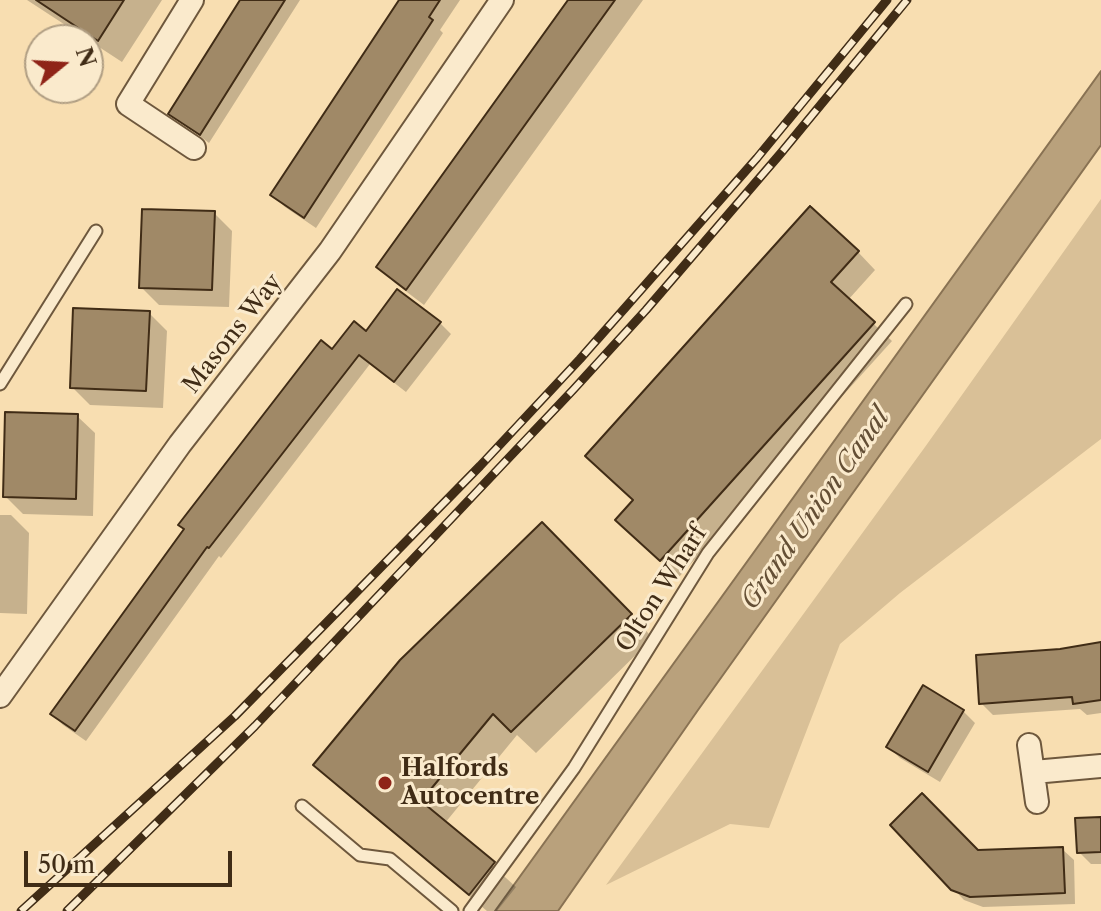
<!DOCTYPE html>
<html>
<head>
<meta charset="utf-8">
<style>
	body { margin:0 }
	#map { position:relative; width:1101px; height:911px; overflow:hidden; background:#f8deb1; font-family:"Libre Caslon Text",serif }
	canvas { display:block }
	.north { position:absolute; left:24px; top:24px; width:80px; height:80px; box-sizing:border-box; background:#faeacc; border:2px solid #b09e83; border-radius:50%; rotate:72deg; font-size:22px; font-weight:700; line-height:32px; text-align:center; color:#402c16 }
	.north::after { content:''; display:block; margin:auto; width:28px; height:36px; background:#8f2418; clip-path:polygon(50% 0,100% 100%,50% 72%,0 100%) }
	.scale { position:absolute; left:24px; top:851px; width:208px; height:36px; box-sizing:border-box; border:4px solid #402c16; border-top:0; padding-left:10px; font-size:24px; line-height:28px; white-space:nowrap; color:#402c16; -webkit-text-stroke:6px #faeacc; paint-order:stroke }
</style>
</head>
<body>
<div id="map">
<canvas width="1101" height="911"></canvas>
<div class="north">N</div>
<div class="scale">50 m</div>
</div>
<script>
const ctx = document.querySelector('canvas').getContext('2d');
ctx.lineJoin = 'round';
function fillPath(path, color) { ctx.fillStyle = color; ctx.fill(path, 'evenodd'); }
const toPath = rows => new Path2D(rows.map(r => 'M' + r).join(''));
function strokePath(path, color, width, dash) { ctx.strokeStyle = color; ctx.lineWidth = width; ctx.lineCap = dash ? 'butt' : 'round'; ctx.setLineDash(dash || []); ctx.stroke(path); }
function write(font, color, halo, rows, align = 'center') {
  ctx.font = font + ' "Libre Caslon Text",serif'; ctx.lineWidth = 6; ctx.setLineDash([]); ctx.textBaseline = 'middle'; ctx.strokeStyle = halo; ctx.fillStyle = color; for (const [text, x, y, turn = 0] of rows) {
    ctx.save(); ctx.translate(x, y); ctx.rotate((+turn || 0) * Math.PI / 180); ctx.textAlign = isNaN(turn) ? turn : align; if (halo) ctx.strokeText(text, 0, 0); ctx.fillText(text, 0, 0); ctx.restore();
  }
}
fillPath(toPath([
	[1101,199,1101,439,900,593,840,644,769,828,730,824,606,885,925,447]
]), '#d9c097');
const water = toPath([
	[1101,71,1101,145,698,710,558,911,495,911,1101,71]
]);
fillPath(water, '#b9a17c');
strokePath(water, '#897253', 2);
fillPath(toPath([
	[27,0,162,0,122,62],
	[243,0,300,0,209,143,171,114],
	[402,0,460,0,440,30,443,33,316,228,285,207,273,195],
	[571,0,643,0,424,305,395,283,378,267],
	[214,213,232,231,229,307,159,305,141,287],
	[858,252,875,270,848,300,892,341,679,577,636,538,635,501],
	[149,313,167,331,163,408,90,405,72,387],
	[440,323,451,334,406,392,370,364,221,558,219,556,86,741,63,725,52,714,333,352,367,334],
	[77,416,95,433,93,516,23,514,5,496],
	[0,515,11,515,29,533,27,614,0,613],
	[542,524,653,638,536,753,517,735,445,823,516,887,497,911,487,911,339,788,316,764],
	[1101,645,1101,713,1087,715,1080,709,993,715,981,703,1060,651],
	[963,711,975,723,940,782,900,758,888,747],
	[1101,818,1101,864,1091,864,1079,852],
	[892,825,977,852,1062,849,1074,860,1075,904,983,907,964,900]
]), '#0003');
const building = toPath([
	[36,0,124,0,98,41,36,0],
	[240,0,285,0,200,135,168,114,240,0],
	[399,0,440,0,429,17,433,20,304,218,270,195,399,0],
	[568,0,615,0,406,290,376,267,568,0],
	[810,206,859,251,831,282,875,322,660,561,615,520,633,500,585,456,810,206],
	[142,209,215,211,212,290,139,288,142,209],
	[397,289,441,322,394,382,359,355,209,548,207,547,75,731,50,714,184,529,178,525,321,340,332,349,354,321,366,331,397,289],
	[73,308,150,311,146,391,70,388,73,308],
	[5,412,78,414,76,499,3,497,5,412],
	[542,522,632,614,511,732,493,714,421,801,495,862,469,895,313,765,400,660,542,522],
	[1101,642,1101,700,1073,704,1072,697,979,704,976,655,1060,649,1101,642],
	[923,685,964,710,928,772,886,747,923,685],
	[922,793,978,850,1063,847,1065,893,970,897,951,890,890,825,922,793],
	[1101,817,1101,852,1077,853,1075,818,1101,817]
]);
fillPath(building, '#a08967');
strokePath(building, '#402c16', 2);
const lane = toPath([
	[0,384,96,231],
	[302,806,360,855,390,859,452,911],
	[470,911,574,768,708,553,906,304]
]);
const street = toPath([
	[192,0,128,104,194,148],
	[0,696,180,444,330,251,502,0],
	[1029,745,1037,802],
	[1034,772,1101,766]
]);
strokePath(lane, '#6e583d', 15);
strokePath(street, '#6e583d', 26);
strokePath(lane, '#faeacc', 11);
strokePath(street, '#faeacc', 22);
const rail = toPath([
	[21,911,235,716,480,466,580,359,757,158,887,0],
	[67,911,255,726,573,390,646,310,781,153,907,0]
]);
strokePath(rail, '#402c16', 9);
strokePath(rail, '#faeacc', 6, [18]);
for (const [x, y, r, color] of [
	[385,783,8,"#8f2418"]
]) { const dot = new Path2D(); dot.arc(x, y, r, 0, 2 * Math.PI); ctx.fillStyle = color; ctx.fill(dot); strokePath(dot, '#faeacc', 3); }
write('24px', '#402c16', '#faeacc', [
	["Masons Way",233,334,-52],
	["Olton Wharf",662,589,-57]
]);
write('bold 24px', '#402c16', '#faeacc', [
	["Halfords",401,769],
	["Autocentre",401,797]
], 'left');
write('italic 26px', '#644f35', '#faeacc', [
	["Grand Union Canal",816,509,-55]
]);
</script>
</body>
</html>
